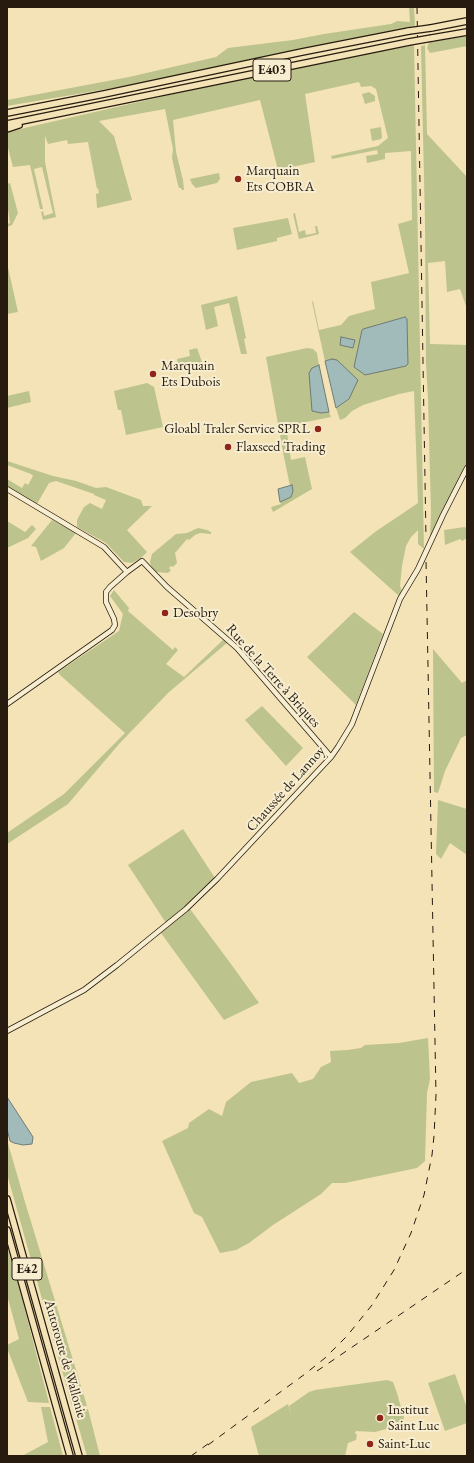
<!DOCTYPE html>
<html>
<head>
<meta charset="utf-8">
<style>
	body { margin:0 }
	#map { position:relative; width:474px; height:1463px; overflow:hidden; background:#f3e3b6; font-family:"EB Garamond",serif }
	canvas { display:block }
	.frame { position:absolute; inset:0; border:8px solid #271b0f; pointer-events:none }
</style>
</head>
<body>
<div id="map">
<canvas width="474" height="1463"></canvas>
<div class="frame"></div>
</div>
<script>
const ctx = document.querySelector('canvas').getContext('2d');
ctx.lineJoin = 'round';
function fillPath(path, color) { ctx.fillStyle = color; ctx.fill(path, 'evenodd'); }
const toPath = rows => new Path2D(rows.map(r => 'M' + r).join(''));
function strokePath(path, color, width, dash) { ctx.strokeStyle = color; ctx.lineWidth = width; ctx.lineCap = dash ? 'butt' : 'round'; ctx.setLineDash(dash || []); ctx.stroke(path); }
function write(font, color, halo, rows, align = 'center') {
  ctx.font = font + ' "EB Garamond",serif'; ctx.lineWidth = 4; ctx.setLineDash([]); ctx.textBaseline = 'middle'; ctx.strokeStyle = halo; ctx.fillStyle = color; for (const [text, x, y, turn = 0] of rows) {
    ctx.save(); ctx.translate(x, y); ctx.rotate((+turn || 0) * Math.PI / 180); ctx.textAlign = isNaN(turn) ? turn : align; if (halo) ctx.strokeText(text, 0, 0); ctx.fillText(text, 0, 0); ctx.restore();
  }
}
fillPath(toPath([
	[409,7,414,7,415,26,131,85,7,106,7,100,129,77,216,57,228,48,293,40,324,34,391,24,397,21,410,22],
	[467,36,467,46,430,53,427,48,429,42],
	[414,45,424,549,418,544,418,530,411,537,406,546,402,566,400,586,402,591,399,596,350,552,375,532,418,503,414,391,399,394,363,405,352,411,345,418,340,420,336,408,349,399,332,359,325,361,312,302,313,301,319,330,341,325,349,316,375,309,371,282,409,273,398,224,412,220,411,151,385,153,385,159,367,163,366,156,378,154,377,150,332,159,331,156,378,146,388,138,376,89,371,86,361,87,359,82,305,94,315,162,278,170,260,100,173,120,176,152,183,180,184,190,182,190,181,188,179,188,177,181,172,158,173,149,165,109,99,121,114,136,132,200,97,208,96,194,99,193,98,188,97,189,88,142,68,144,67,140,48,144,45,136,45,162,56,217,43,220,41,212,43,211,44,216,53,213,42,167,34,169,43,209,40,209,30,165,13,167,7,144,7,132,213,85,324,62],
	[425,45,427,134,467,177,467,309,460,289,447,292,445,261,428,263,430,344,467,345,467,465,430,537,431,512,428,399,426,363,425,222,421,46],
	[369,92,375,96,375,101,365,104,362,94],
	[381,127,382,137,381,139,372,141,370,129],
	[219,173,220,179,217,183,196,188,192,184,190,179],
	[10,183,18,213,12,225,7,227,7,224,10,223,7,203,7,184],
	[295,213,299,232,305,230,306,235,316,233,315,226,317,226,319,234,299,239,293,214],
	[288,218,292,234,277,238,277,241,237,250,233,228],
	[7,263,18,312,7,314],
	[237,296,246,338,244,339,247,354,241,354,229,303,214,307,218,326,206,330,201,305],
	[197,348,202,362,201,364,179,369,177,359,190,356,189,350],
	[307,348,313,349,317,353,319,365,312,368,321,413,329,412,331,417,286,426,291,460,305,457,312,489,273,512,271,507,281,504,280,502,291,497,292,485,290,486,283,452,266,357],
	[147,383,154,387,163,427,126,435,121,410,118,410,114,391],
	[29,391,31,402,7,408,7,396],
	[7,461,53,476,76,481,96,488,106,487,141,500,143,506,152,506,127,530,147,552,141,558,132,563,124,562,106,543,77,527,77,520,84,507,90,503,102,509,106,500,94,495,94,494,56,481,49,483,37,504,7,486,7,479,22,488,25,483,28,485,33,476,31,474,7,465],
	[52,520,76,533,64,548,41,561,36,547,31,546],
	[7,521,25,532,32,525,36,529,28,538,7,548],
	[465,527,467,530,467,538,462,541,460,539,445,545,444,530],
	[198,528,207,530,211,532,211,534,200,533,195,535,189,540,187,539,175,553,177,563,173,567,171,566,169,568,171,570,168,573,156,572,151,566,150,562,152,554,176,534,187,533],
	[114,590,129,608,128,611,173,650,175,647,178,650,166,664,184,677,224,639,228,642,168,693,119,744,68,804,7,844,7,833,64,794,125,733,60,675,58,672,119,631,123,614,110,596],
	[354,612,383,634,356,705,307,657],
	[433,649,462,683,467,680,467,735,461,738,445,771,438,793,434,792],
	[262,706,303,748,286,766,245,720],
	[438,800,467,809,467,855,450,843,441,859,436,854],
	[183,829,215,878,199,894,166,923,128,865],
	[190,909,231,964,259,1003,224,1020,161,933],
	[428,1038,430,1079,427,1093,425,1161,417,1168,345,1183,332,1183,321,1194,273,1225,249,1243,236,1250,220,1253,202,1217,194,1213,162,1141,188,1128,189,1123,209,1109,222,1116,226,1102,251,1082,292,1073,299,1083,313,1079,321,1067,331,1062,330,1051,348,1050,361,1048,365,1045,399,1043],
	[7,1140,25,1202,87,1406,72,1406,7,1174],
	[7,1247,18,1283,49,1403,28,1402,7,1348,7,1345,19,1339,7,1295],
	[455,1374,467,1408,467,1423,445,1431,428,1383],
	[387,1380,393,1382,397,1393,404,1418,401,1425,375,1432,356,1431,355,1433,357,1435,356,1440,348,1443,345,1456,259,1456,251,1427,288,1404,292,1418,289,1406,309,1392,315,1390],
	[41,1407,50,1407,63,1456,22,1456,48,1442],
	[73,1408,88,1409,100,1456,87,1456]
]), '#bdc38c');
const water = toPath([
	[405,317,407,319,408,364,406,366,365,375,354,367,362,330,363,329,405,317],
	[341,337,355,340,353,348,340,345,341,337],
	[332,359,337,360,358,380,349,399,336,408,325,361,332,359],
	[319,365,329,412,321,413,312,411,309,373,312,368,319,365],
	[292,485,293,491,291,497,280,502,278,489,292,485],
	[7,1097,33,1137,32,1144,23,1145,14,1143,10,1141,7,1129,7,1097]
]);
fillPath(water, '#a0bbb9');
strokePath(water, '#707b75', 1);
const secondary = toPath([
	[7,489,104,547,127,572],
	[7,704,112,630,115,625,114,619,106,602,106,592,110,587,127,572,142,561,167,587,237,648,331,757],
	[7,1031,84,990,117,965,186,909,217,879,331,757,338,747,352,724,400,599,418,569,443,515,467,468]
]);
const highway = toPath([
	[431,28,467,21],
	[432,38,467,32],
	[7,113,104,94,302,52,409,31],
	[7,124,409,42],
	[7,129,19,125],
	[7,1199,79,1456],
	[7,1230,70,1456]
]);
strokePath(secondary, '#271b0f', 6);
strokePath(highway, '#271b0f', 8);
strokePath(secondary, '#f7edd0', 4.5);
strokePath(highway, '#f3e3b6', 5.5);
strokePath(toPath([
	[417,7,426,539],
	[317,1371,467,1269],
	[208,1445,305,1374,325,1358,347,1336,372,1305,394,1270,411,1233,424,1195,432,1155,434,1136,436,1095,426,560],
	[191,1456,212,1441]
]), '#271b0f', 1, [7, 7]);
const highwayBridge = toPath([
	[409,31,431,28],
	[409,42,432,38]
]);
strokePath(highwayBridge, '#271b0f', 8, []);
strokePath(highwayBridge, '#f3e3b6', 5.5);
for (const [x, y, r, color] of [
	[238,179,4,"#8f2418"],
	[153,374,4,"#8f2418"],
	[318,429,4,"#8f2418"],
	[228,447,4,"#8f2418"],
	[165,613,4,"#8f2418"],
	[380,1418,4,"#8f2418"],
	[370,1444,4,"#8f2418"]
]) { const dot = new Path2D(); dot.arc(x, y, r, 0, 2 * Math.PI); ctx.fillStyle = color; ctx.fill(dot); strokePath(dot, '#f7edd0', 1.5); }
for (const [x, y, w] of [
	[272,70,38],
	[27,1269,30]
]) { const box = new Path2D(); box.roundRect(x - w / 2, y - 11, w, 22, 3); ctx.fillStyle = '#f7edd0'; ctx.fill(box); strokePath(box, '#271b0f', 1); }
write('bold 13px', '#271b0f', null, [
	["E403",272,70],
	["E42",27,1269]
]);
write('14px', '#271b0f', '#f7edd0', [
	["Marquain",246,171],
	["Ets COBRA",246,187],
	["Marquain",161,366],
	["Ets Dubois",161,382],
	["Gloabl Traler Service SPRL",310,429,"right"],
	["Flaxseed Trading",236,447],
	["Desobry",173,613],
	["Institut",388,1410],
	["Saint Luc",388,1426],
	["Saint-Luc",378,1444]
], 'left');
write('14px', '#271b0f', '#f7edd0', [
	["Rue de la Terre à Briques",273,676,48],
	["Chaussée de Lannoy",286,789,-48],
	["Autoroute de Wallonie",65,1359,74]
]);
</script>
</body>
</html>
